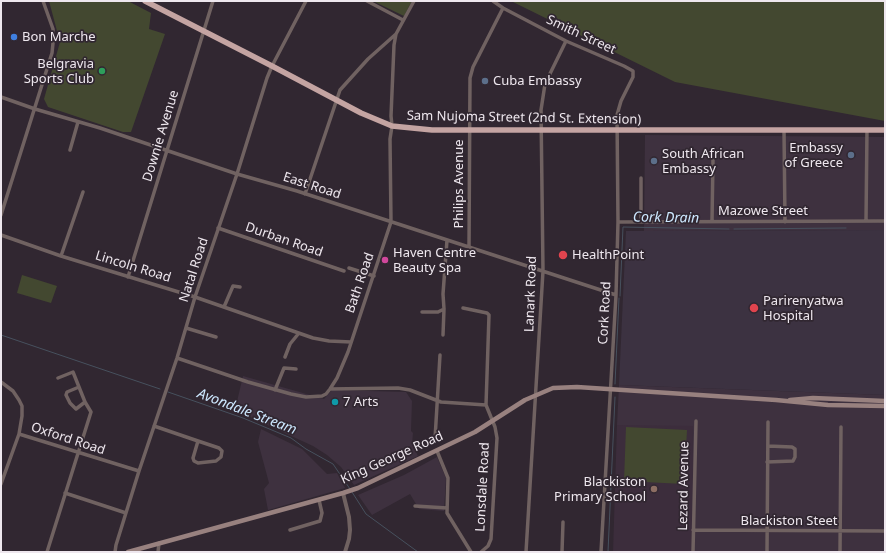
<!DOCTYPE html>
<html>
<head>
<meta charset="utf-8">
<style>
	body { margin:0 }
	#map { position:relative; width:886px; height:553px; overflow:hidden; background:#312731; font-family:"Noto Sans",sans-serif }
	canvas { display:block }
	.frame { position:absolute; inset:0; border:2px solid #eee7ee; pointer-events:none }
</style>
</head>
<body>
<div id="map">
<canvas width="886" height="553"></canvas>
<div class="frame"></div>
</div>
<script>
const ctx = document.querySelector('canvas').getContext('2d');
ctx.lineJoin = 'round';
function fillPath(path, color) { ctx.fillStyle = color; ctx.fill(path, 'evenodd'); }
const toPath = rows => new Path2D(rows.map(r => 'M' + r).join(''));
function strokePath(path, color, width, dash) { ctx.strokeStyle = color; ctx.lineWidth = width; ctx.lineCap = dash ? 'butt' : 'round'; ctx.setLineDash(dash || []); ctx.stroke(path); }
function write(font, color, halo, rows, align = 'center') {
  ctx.font = font + ' "Noto Sans",sans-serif'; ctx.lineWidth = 3.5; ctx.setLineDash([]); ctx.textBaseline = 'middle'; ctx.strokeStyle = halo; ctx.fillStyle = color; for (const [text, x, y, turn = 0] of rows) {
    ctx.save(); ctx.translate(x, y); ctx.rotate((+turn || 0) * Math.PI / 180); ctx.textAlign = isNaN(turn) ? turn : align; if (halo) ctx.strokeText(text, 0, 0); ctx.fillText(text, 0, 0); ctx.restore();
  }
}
fillPath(toPath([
	[645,135,885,137,885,230,644,231],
	[243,376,324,399,332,390,406,392,412,401,411,431,413,433,412,444,418,456,354,485,341,467,327,455,313,446,235,410],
	[619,385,885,395,885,552,692,552,617,425],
	[261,429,302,449,327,474,337,473,345,488,268,510,264,489,269,483,258,442],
	[437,457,446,478,444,511,419,509,410,494,372,515,358,495,404,475]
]), '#3e313f');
fillPath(toPath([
	[617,425,693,426,692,552,613,552]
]), '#3c2d3c');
fillPath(toPath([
	[885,230,885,395,619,385,626,231]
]), '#3c3241');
fillPath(toPath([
	[49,1,128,1,151,13,149,29,165,34,131,132,123,132,48,107,44,99,60,42],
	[373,1,412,1,404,16],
	[511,1,885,1,885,121,675,82],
	[22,275,57,286,51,303,17,293],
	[626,427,687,430,684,484,624,481]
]), '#434830');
strokePath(toPath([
	[734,229,846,228],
	[620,296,623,227,729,229],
	[1,335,160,389],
	[615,384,619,298],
	[168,392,243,418,291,438,306,449,333,464,350,489],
	[352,492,366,514,418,552],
	[608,552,615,397]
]), '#47515e', 1);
strokePath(toPath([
	[367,1,403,20],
	[493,1,503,8,566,41,624,66,633,71,633,77,621,101,617,115,618,222,616,295,601,552],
	[1,97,35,109,100,128,237,174,297,191,616,295],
	[784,130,785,222],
	[70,150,78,122],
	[305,194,340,90,368,59,396,34],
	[1,215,52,53,53,43,53,29,43,1],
	[712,221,713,160],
	[866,221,867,130],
	[618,222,885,221],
	[641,222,641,178],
	[218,228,344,271],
	[1,235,61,256,195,297,313,338,329,341,351,342],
	[469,248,470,78,473,67,503,8],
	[61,256,83,192],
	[349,268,374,276],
	[128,277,213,1],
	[224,307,233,286,240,287],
	[463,308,487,313,489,315,486,405,495,427,497,438,491,539,488,546,481,552],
	[422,312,438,312,444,309,443,294,447,240],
	[186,328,216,337],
	[443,335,444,309],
	[285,357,290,344,299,333],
	[177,358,248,382,291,394,306,397,322,396,326,394,330,389,337,378,348,352,391,222,390,139,392,126,391,116,394,45,396,34,414,1],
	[1,382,13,391,19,400,22,406,22,416,19,434,1,484],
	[79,387,67,392,66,395,70,403,76,409,85,402],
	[330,389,398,388,410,390,441,402,486,405],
	[275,390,284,368,296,369],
	[154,426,198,441,219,448,222,451,221,457,216,461,198,463,194,461,193,458,198,441],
	[19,434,139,471],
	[435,439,440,355],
	[437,451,448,478,447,513,471,552],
	[767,462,793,461,795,457,795,449,792,447,768,446],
	[65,493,126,513],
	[415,506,447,508],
	[290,530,320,521,322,513,319,500],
	[693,530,885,531],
	[47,552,91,412,85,402,73,372,58,378],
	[115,552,116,545,139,471,177,358,195,297,237,174,267,78,272,66,306,1],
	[158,552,159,543],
	[526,552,543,271,541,110,545,84,566,41],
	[562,552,563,522],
	[693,552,696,421],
	[767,552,768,422],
	[840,552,841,427]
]), '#706261', 3.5);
strokePath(toPath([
	[343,493,349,517,350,530,349,539,345,552]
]), '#706261', 4);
strokePath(toPath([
	[790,400,813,398,885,401],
	[128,552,343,493,358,488,475,432,525,400,553,388,577,387,776,400,828,405,885,406]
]), '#98817f', 4.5);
strokePath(toPath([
	[145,1,272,66,361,113,392,126,432,130,885,130]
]), '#c4a4a2', 5.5);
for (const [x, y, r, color] of [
	[14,37,4,"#3f7fe0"],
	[102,71,4,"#2e9e5b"],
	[485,81,4,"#5c6f8a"],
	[851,155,4,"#5c6f8a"],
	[654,161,4,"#5c6f8a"],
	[563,255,5,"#e0444e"],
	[385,260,4,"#d1479c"],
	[754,308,5,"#e0444e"],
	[335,402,4,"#0f9aa8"],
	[654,489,4,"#8d6e63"]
]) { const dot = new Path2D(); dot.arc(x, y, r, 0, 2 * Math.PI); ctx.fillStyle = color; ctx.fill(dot); strokePath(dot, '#312731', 1.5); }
write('13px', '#eee7ee', '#312731', [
	["Smith Street",581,35,25],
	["Sam Nujoma Street (2nd St. Extension)",524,118,1],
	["Downie Avenue",161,136,-73],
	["Philips Avenue",459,184,-90],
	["East Road",312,186,18],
	["Mazowe Street",763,211],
	["Durban Road",284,240,19],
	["Lincoln Road",133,267,17],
	["Natal Road",194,270,-72],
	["Bath Road",360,283,-71],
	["Lanark Road",531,294,-88],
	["Cork Road",605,313,-87],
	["Oxford Road",68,439,18],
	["King George Road",392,458,-24],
	["Lezard Avenue",684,486,-89],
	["Lonsdale Road",483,487,-87],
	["Blackiston Steet",789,521]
]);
write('13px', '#eee7ee', '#312731', [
	["Bon Marche",22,37],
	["Belgravia",94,64,"right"],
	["Sports Club",94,79,"right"],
	["Cuba Embassy",493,81],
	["Embassy",843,148,"right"],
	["of Greece",843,163,"right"],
	["South African",662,154],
	["Embassy",662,169],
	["Haven Centre",393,253],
	["Beauty Spa",393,268],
	["HealthPoint",572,255],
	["Parirenyatwa",763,301],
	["Hospital",763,316],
	["7 Arts",343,402],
	["Blackiston",646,482,"right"],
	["Primary School",646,497,"right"]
], 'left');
write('italic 14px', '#cde8ff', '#312731', [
	["Cork Drain",666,218,1],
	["Avondale Stream",247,412,21]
]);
</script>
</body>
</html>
